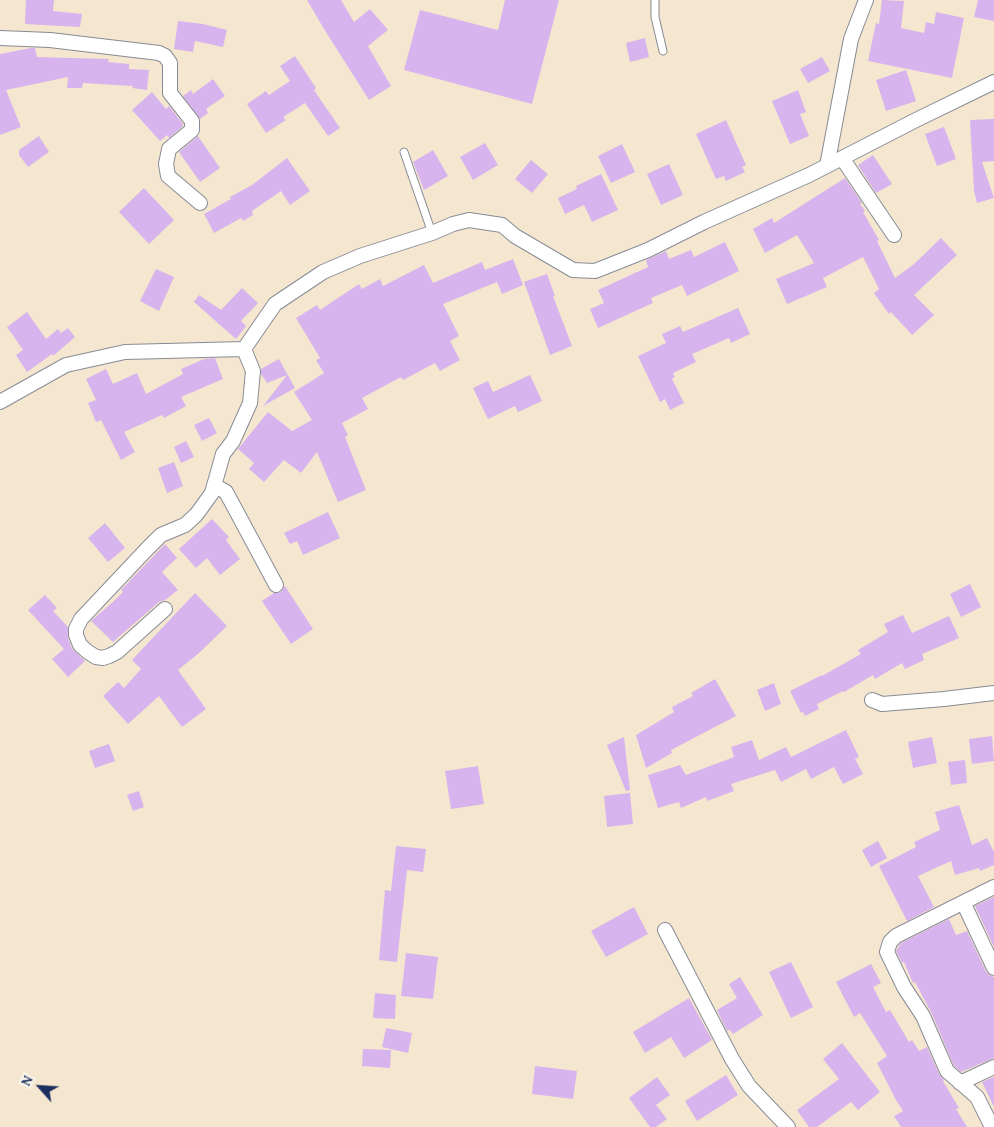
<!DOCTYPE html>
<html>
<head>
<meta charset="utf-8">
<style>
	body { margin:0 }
	#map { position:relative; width:994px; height:1127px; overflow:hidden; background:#f5e7cf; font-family:"Gentium Book Plus",serif }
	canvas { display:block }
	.north { position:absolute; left:15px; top:1062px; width:50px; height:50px; -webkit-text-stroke:4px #fbf7ec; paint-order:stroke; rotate:296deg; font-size:14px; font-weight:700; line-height:20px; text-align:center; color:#1b2f5e }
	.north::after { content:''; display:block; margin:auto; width:18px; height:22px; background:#1b2f5e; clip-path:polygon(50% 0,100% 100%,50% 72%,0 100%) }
</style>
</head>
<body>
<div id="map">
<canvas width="994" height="1127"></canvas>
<div class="north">N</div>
</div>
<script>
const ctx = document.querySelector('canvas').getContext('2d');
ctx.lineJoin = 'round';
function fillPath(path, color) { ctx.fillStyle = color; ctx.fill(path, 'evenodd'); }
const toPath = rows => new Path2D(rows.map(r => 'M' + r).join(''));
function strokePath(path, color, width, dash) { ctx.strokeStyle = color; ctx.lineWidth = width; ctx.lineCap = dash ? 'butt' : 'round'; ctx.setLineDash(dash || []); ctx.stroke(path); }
fillPath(toPath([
	[26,0,54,0,53,11,82,14,80,27,25,24],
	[307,0,341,0,354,22,370,9,388,30,368,46,391,86,369,100,324,29],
	[505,0,559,0,532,104,404,70,420,10,498,30],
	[882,0,904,1,901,28,924,33,926,22,934,24,936,12,964,18,952,78,868,61,876,23,879,24],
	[978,0,994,0,994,21,974,17],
	[178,21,203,24,227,30,223,47,195,41,193,52,174,49],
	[645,38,649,57,630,62,626,43],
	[31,48,35,48,37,57,109,59,108,62,129,64,129,69,149,70,147,90,132,88,133,86,83,83,82,88,67,88,68,77,6,90,21,127,0,135,0,54],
	[295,56,316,88,314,90,340,128,328,136,305,103,283,117,286,120,266,133,247,104,266,91,269,95,290,81,280,66],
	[822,57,830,71,808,83,800,69],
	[906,70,916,101,886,111,876,80],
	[213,79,225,96,206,109,208,113,200,119,183,96,191,90,193,94],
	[798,90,806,112,800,114,809,136,790,144,772,101],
	[152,92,166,109,169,106,183,124,183,126,169,138,167,135,160,141,132,110],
	[994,119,994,161,982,162,994,198,977,203,974,191,970,120],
	[726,120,746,165,742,167,745,172,726,181,724,176,716,179,696,134],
	[944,127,956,159,937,166,925,134],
	[39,136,49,152,28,167,19,155,19,150],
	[198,136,220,168,200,182,179,152],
	[485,143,498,165,473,180,460,157],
	[622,144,635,172,611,183,598,156],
	[433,150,448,176,424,190,413,162],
	[873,155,892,184,876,193,858,165],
	[287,158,310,191,290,205,281,191,252,211,253,215,243,221,241,218,214,233,204,214,231,199,230,197,252,185],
	[531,160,548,174,532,193,515,179],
	[669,164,683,195,661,205,647,174],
	[601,174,618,210,592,222,584,205,565,214,558,198,577,189,576,186],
	[845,178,862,203,860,204,865,211,863,212,879,240,877,241,895,278,914,264,941,238,957,255,914,295,934,315,912,335,891,312,889,314,874,293,879,289,863,257,823,278,827,287,787,304,776,279,814,263,797,235,765,253,753,229,772,218,774,223],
	[144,188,174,220,149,244,119,212],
	[725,242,739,271,687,296,682,285,651,298,653,303,598,328,590,309,604,303,598,290,648,267,646,260,666,251,669,259,691,250,694,257],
	[513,259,523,285,502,294,497,282,443,304,459,336,450,341,460,360,440,371,435,363,403,380,401,377,362,398,368,409,342,423,348,435,345,437,366,490,338,502,317,452,301,473,284,460,264,482,249,469,254,463,238,449,268,412,292,431,312,420,294,392,324,373,316,360,320,358,296,318,317,305,320,310,359,284,362,289,380,279,383,286,424,265,433,283,482,262,485,270],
	[156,269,174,277,159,311,140,301],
	[547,274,555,296,553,296,572,346,550,355,524,282],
	[242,288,258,303,241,321,246,326,236,339,194,302,199,295,221,310],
	[738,308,750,334,731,343,729,338,692,354,696,362,673,373,675,377,672,379,684,403,670,410,665,399,660,402,638,356,666,343,662,334,680,326,683,332],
	[27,312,46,339,58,329,61,333,68,328,75,337,53,356,52,354,27,372,16,355,23,350,7,327],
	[215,358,223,379,181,397,186,406,164,418,162,415,124,432,135,452,121,460,101,420,96,422,88,403,96,400,86,379,106,369,113,384,137,373,146,394,183,374,181,369,204,359],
	[279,359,295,388,263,406,287,375,267,383,261,374,261,369],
	[530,375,542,401,518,412,515,406,488,419,473,388,488,381,493,392],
	[209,418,217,433,202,441,194,425],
	[186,441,194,457,181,463,174,447],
	[174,462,183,486,167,493,158,468],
	[328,512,340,538,303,555,297,541,290,544,284,533],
	[212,519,229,537,226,540,240,559,220,575,207,558,196,568,179,549],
	[105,523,125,548,108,562,88,538],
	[165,544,177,558,162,572,178,590,165,600,159,602,113,642,91,621,115,600,123,592,121,590],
	[970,584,981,607,961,617,950,594],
	[285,586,313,629,291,644,262,601,274,593,281,592],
	[195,593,227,626,199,653,178,670,206,709,182,727,159,696,128,724,103,696,118,682,124,688,141,669,132,660],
	[45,595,57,608,53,611,68,627,68,638,72,649,85,661,68,677,52,659,64,649,28,610],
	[903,615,912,633,949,616,959,638,922,654,924,660,905,669,902,663,875,679,873,675,844,692,843,691,817,704,819,709,805,716,803,712,801,713,790,691,822,675,822,676,861,654,858,650,888,632,884,624],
	[715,679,736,716,671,750,672,753,646,768,636,735,674,712,672,707,693,696,691,693],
	[774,683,781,704,765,711,757,690],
	[846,730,859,757,855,759,863,774,843,784,834,767,811,779,806,769,781,782,775,770,731,784,734,791,707,801,706,797,681,808,679,802,658,808,648,775,680,765,686,775,734,757,731,747,752,740,759,760,786,747,791,757],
	[992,736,994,761,972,764,969,739],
	[624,737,630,790,626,791,607,745],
	[932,737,937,763,913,768,908,742],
	[109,744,115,761,95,768,89,751],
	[965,760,967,783,951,785,948,762],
	[478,766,484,804,451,809,445,771],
	[139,791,144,807,133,811,127,795],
	[630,793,633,824,607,827,604,796],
	[959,805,972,845,987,838,994,852,994,865,980,871,979,868,955,875,951,861,918,876,934,907,907,921,879,866,916,847,914,842,940,830,935,812],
	[878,841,887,858,871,867,862,850],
	[396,846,426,849,423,872,407,870,397,962,379,960,385,890,391,891],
	[994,897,994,947,975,906],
	[634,907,648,934,606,957,591,931],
	[949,919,956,935,967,931,986,972,989,975,994,977,994,1058,961,1072,954,1066,931,1012,915,982,913,983,904,962,902,963,896,951,901,943],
	[406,953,438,957,433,999,401,996],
	[791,962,813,1007,791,1018,769,972],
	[871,964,881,983,873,987,886,1012,890,1010,909,1042,912,1040,919,1051,927,1047,939,1074,944,1080,943,1081,959,1108,956,1109,967,1127,901,1127,894,1116,903,1111,896,1100,877,1063,887,1056,860,1013,854,1017,836,982],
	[740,977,763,1015,733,1034,730,1030,727,1031,717,1010,737,998,729,984],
	[375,993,396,995,395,1019,373,1018],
	[689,998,712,1040,684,1058,671,1037,645,1053,633,1032],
	[386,1028,412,1033,408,1053,382,1047],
	[842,1043,880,1092,858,1110,851,1102,817,1127,809,1127,797,1110,839,1079,823,1059],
	[363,1049,391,1050,390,1068,362,1066],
	[535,1066,577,1071,573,1099,532,1094],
	[726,1075,738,1095,697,1121,685,1101],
	[657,1077,670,1095,656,1105,667,1119,656,1127,650,1127,629,1098],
	[994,1077,994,1107,982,1082]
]), '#d7b4ed');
const lane = toPath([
	[655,0,655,17,663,51],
	[404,152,432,233]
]);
const street = toPath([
	[0,38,50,40,159,53,165,56,170,63,170,93,192,121,192,130,169,149,166,164,168,176,200,203],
	[842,158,894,235],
	[827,166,851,39,866,0],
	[0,402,66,365,125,352,244,349,275,304,323,272,360,256,432,233,453,224,469,220,502,225,515,236,573,270,595,271,648,250,704,222,809,175,916,120,994,82],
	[214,485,226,492,276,585],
	[165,609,117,652,109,656,103,658,96,657,88,652,80,645,76,635,76,629,81,619,147,549,161,535,185,525,196,515,212,493,223,454,233,441,250,403,253,371,244,349],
	[872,700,882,704,944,699,994,693],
	[964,904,994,968],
	[665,930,732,1059,749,1086,788,1127],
	[960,1083,994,1067],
	[992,1127,977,1097,947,1071,923,1016,904,987,887,952,890,942,896,936,994,887]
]);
strokePath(lane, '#888b96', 9);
strokePath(street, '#888b96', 16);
strokePath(lane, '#fff', 7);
strokePath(street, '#fff', 14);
</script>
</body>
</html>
